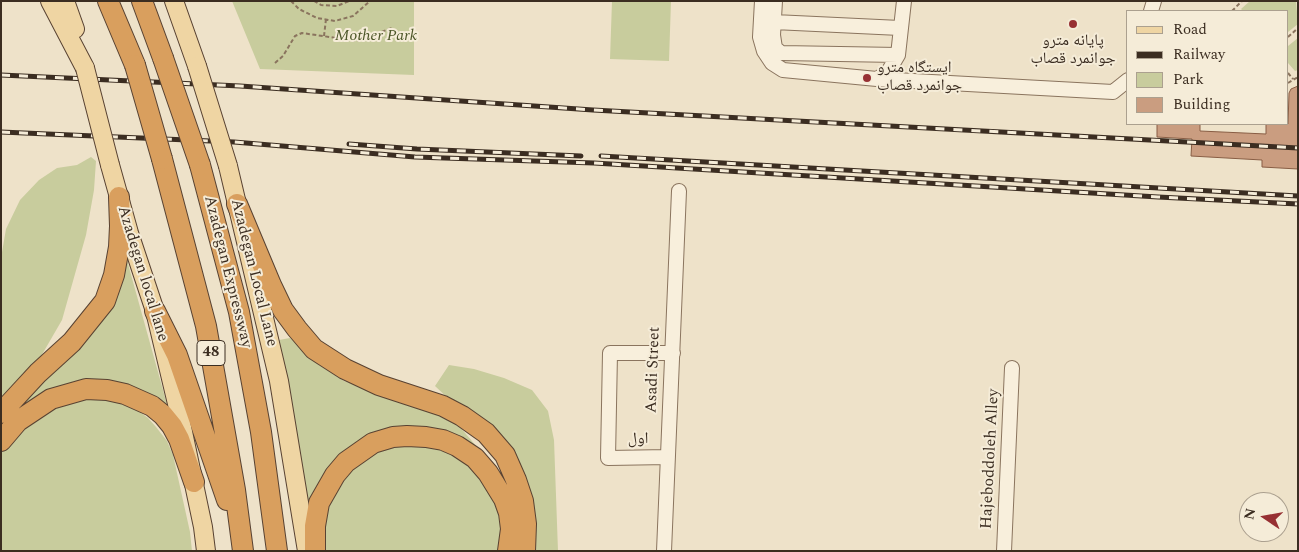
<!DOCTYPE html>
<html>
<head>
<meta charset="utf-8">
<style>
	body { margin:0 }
	#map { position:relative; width:1299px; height:552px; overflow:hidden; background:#eee2c9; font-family:Spectral,serif }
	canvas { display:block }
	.frame { position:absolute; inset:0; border:2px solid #3b2d21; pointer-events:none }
	.legend { position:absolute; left:1126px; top:10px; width:162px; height:115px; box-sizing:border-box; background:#f5ecd8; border:1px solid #aba08f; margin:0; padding:6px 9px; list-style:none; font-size:15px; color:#3b2d21 }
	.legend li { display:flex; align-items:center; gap:10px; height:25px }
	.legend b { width:25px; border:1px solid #aba08f }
	.north { position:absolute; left:1239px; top:492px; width:50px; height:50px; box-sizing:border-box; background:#f5ecd8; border:1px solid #aba08f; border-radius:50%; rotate:282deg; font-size:14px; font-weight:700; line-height:20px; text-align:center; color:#3b2d21 }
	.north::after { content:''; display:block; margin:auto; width:18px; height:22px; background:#973033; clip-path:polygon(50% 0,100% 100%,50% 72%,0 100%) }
</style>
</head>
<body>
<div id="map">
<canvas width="1299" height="552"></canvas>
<div class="frame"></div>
<ul class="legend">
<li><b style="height:6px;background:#efd5a3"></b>Road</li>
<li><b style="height:6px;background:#3b2d21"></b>Railway</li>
<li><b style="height:14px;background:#c8cc9d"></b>Park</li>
<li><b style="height:14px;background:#ca9d80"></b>Building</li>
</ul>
<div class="north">N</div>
</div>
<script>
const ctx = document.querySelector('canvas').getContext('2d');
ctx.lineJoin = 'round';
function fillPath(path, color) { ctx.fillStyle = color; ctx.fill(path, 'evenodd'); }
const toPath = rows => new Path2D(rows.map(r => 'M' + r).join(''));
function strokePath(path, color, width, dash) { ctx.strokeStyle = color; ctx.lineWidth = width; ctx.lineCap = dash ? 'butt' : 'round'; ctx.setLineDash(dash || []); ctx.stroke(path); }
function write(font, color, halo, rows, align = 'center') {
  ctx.font = font + ' Spectral,"Noto Naskh Arabic",serif'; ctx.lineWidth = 4; ctx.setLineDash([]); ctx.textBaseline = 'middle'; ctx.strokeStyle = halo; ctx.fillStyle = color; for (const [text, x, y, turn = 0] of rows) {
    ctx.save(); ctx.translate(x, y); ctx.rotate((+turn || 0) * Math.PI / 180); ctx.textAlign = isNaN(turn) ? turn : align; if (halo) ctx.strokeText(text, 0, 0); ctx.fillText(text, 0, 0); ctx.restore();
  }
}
fillPath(toPath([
	[232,1,414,1,414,75,260,69],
	[612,1,671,1,669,61,610,59],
	[1250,1,1296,1,1298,24,1288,32,1288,11,1243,11,1241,9],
	[1298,38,1298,70,1295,71,1288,63,1288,46],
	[91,157,96,161,94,190,86,235,62,320,40,358,1,405,1,258,6,229,20,200,39,180,57,168,77,165],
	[125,253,168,408,100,384,1,431,1,424,34,388],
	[290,338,319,365,344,381,434,413,460,427,483,454,373,438,310,520,279,340],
	[449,365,474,369,504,378,532,390,548,411,554,440,558,551,531,551,529,499,455,405,435,386],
	[71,398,113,398,137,410,148,418,156,427,167,441,173,455,190,532,192,551,1,551,1,454,16,431],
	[434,445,459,455,484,477,502,518,501,551,321,551,320,532,334,486,363,457,390,446]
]), '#c8cc9d');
const building = toPath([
	[1298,86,1298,169,1262,167,1262,160,1191,156,1192,139,1157,137,1157,124,1200,124,1200,131,1266,134,1266,124,1288,124,1289,93,1291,89,1298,86]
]);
fillPath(building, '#ca9d80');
strokePath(building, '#885d44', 1);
const minor = toPath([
	[762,1,760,37,764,51,772,63,783,70,877,79,1113,92,1128,80],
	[775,1,773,35,775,48,781,53,898,55],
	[1151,11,1154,1],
	[774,22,900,28],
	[877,79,888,72,898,55,904,1],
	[668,457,608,458,610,353,673,353],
	[664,551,679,191],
	[1004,551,1012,368]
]);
const major = toPath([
	[50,1,85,68],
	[65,1,75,29],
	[174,1,197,66],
	[110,165,129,233,155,311,178,408,203,527,206,551],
	[228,166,279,381,307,551]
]);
const highway = toPath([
	[108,1,135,65],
	[142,1,163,58],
	[162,159,206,326,235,490,243,551],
	[200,165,239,312,261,432,277,551],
	[237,204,271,285,283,310,297,329,314,349,345,369,379,385,443,406,462,416,486,433,505,455,516,480,523,501,526,524,525,551],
	[155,311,177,355,227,500],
	[1,413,38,373,72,342,105,301,114,275,119,247,120,226,119,197],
	[1,441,18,421,51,399,86,389,107,390,125,394,152,406,163,415,172,426,179,439,194,482],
	[315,551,315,526,319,503,335,475,346,462,373,443,393,437,407,436,426,437,443,440,457,446,475,458,488,473,504,499,509,513,511,529,508,551]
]);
strokePath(minor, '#8a745e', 16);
strokePath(major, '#584232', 20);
strokePath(highway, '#584232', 22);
strokePath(toPath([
	[291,1,299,9,317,18,335,21,353,16,370,1],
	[314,1,321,5,337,6,349,1],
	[1232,11,1242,1],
	[324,36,326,19],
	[1288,37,1298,28],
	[275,63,283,56,295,36,302,33,357,41,392,28],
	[1288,73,1293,79],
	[1288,83,1298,77]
]), '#8a745e', 2, [4, 2.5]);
strokePath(minor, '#f8efdc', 14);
strokePath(major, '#efd5a3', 18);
strokePath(highway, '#d99f5e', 20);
const rail = toPath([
	[1,75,240,86,593,110,1298,148],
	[1,132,234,142,415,157,594,163,1158,197,1298,204],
	[349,144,417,149,581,156],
	[601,156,1298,196]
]);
strokePath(rail, '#3b2d21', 5);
strokePath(rail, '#f5ecd8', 3, [9]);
const majorBridge = toPath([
	[197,66,228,166],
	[85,68,110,165]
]);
const highwayBridge = toPath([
	[163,58,200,165],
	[135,65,162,159]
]);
strokePath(majorBridge, '#584232', 20, []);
strokePath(highwayBridge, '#584232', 22, []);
strokePath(majorBridge, '#efd5a3', 18);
strokePath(highwayBridge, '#d99f5e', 20);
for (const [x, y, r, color] of [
	[1073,24,5,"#973033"],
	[867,78,5,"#973033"]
]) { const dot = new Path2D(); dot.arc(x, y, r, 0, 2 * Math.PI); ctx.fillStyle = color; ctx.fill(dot); strokePath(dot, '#f5ecd8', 2); }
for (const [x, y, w] of [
	[211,353,28]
]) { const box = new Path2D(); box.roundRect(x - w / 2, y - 12.5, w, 25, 4); ctx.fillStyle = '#f5ecd8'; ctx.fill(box); strokePath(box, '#3b2d21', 1); }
write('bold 15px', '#3b2d21', null, [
	["48",211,353]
]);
write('italic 16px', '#4c5628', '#f5ecd8', [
	["Mother Park",376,37]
]);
write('16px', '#3b2d21', '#f5ecd8', [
	["پایانه مترو",1073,42],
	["جوانمرد قصاب",1073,60],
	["ایستگاه مترو",877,69,"left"],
	["جوانمرد قصاب",877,87,"left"]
]);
write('16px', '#3b2d21', '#f5ecd8', [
	["Azadegan Expressway",227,272,76],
	["Azadegan Local Lane",253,273,76],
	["Azadegan local lane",142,274,73],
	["Asadi Street",654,370,-88],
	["اول",638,440,-1],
	["Hajeboddoleh Alley",991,459,-87]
]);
</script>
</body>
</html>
